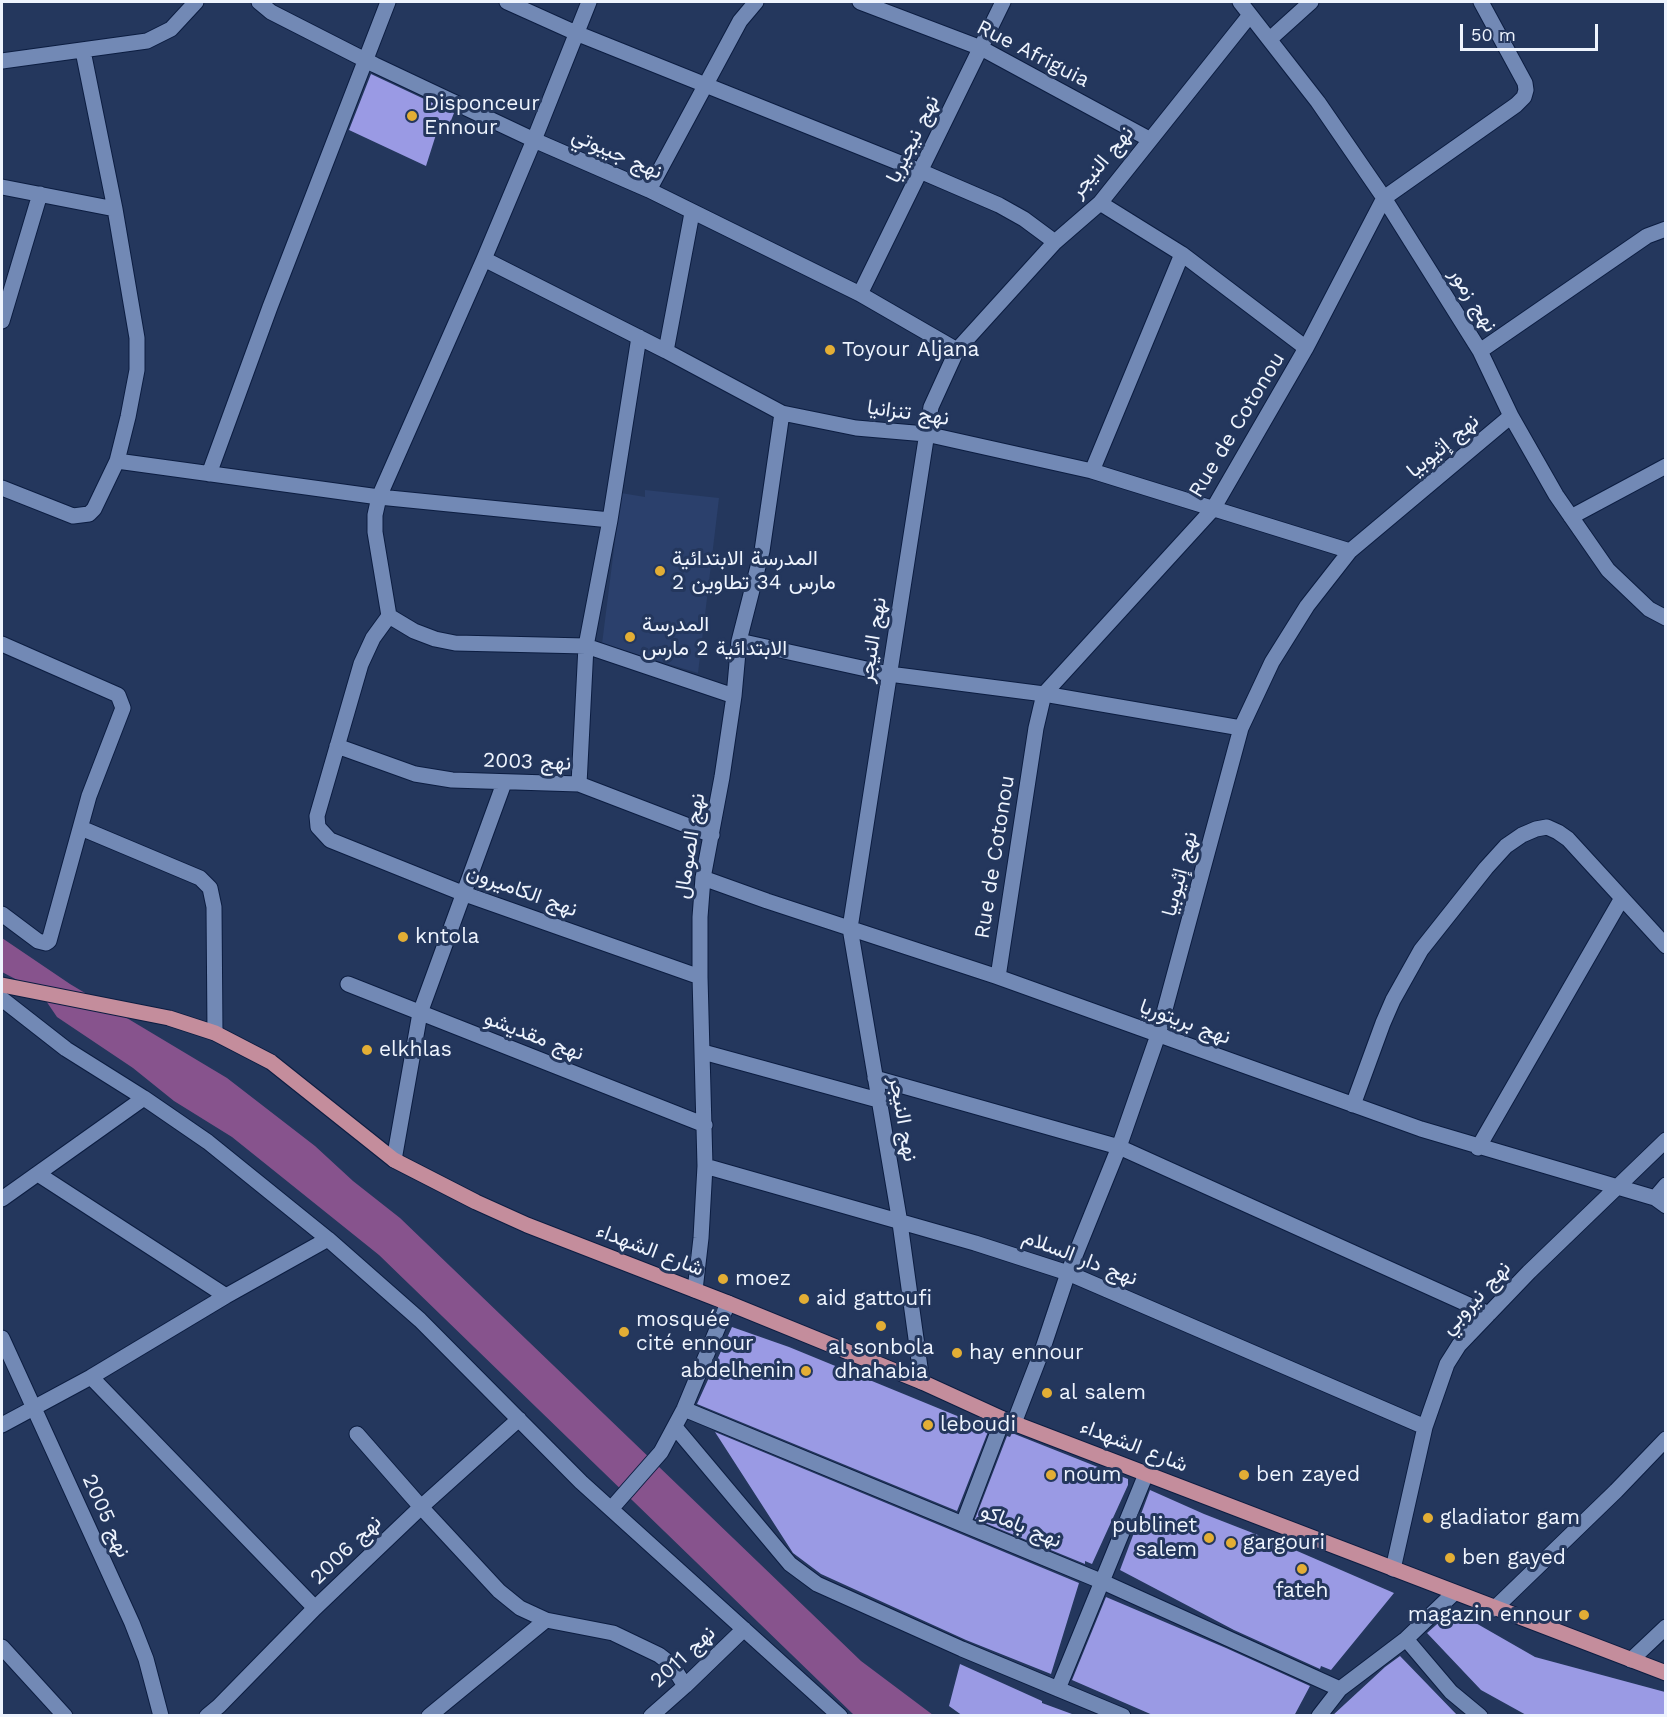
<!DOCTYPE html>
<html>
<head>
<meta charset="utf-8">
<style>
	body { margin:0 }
	#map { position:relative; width:1667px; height:1717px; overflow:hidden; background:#24375d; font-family:"Work Sans",sans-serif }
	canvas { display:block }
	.frame { position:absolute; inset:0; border:3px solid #eef4fe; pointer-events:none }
	.scale { position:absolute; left:1460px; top:24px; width:138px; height:27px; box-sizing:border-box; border:3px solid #eef4fe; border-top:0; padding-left:8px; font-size:18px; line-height:21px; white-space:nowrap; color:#eef4fe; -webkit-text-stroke:4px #24375d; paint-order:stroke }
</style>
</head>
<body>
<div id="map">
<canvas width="1667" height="1717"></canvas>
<div class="frame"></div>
<div class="scale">50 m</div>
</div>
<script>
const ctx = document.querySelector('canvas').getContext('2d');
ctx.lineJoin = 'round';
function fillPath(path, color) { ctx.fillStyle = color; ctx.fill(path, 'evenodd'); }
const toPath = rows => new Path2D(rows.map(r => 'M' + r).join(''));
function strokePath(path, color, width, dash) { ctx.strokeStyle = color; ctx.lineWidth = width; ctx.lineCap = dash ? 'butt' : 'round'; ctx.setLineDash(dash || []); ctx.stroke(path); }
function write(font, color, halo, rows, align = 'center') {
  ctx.font = font + ' "Work Sans",Vazirmatn,sans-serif'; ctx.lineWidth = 6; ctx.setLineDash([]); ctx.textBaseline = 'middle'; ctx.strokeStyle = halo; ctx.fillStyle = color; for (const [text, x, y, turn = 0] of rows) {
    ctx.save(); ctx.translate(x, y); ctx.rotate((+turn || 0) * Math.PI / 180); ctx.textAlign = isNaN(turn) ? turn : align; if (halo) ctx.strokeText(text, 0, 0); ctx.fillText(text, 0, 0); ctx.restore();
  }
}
fillPath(toPath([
	[645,490,719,498,698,673,602,644,621,493,645,497]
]), '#2b406c');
fillPath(toPath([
	[2,938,70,984,227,1078,315,1146,353,1181,400,1218,861,1661,933,1715,854,1715,379,1255,232,1137,174,1101,133,1068,57,1017,40,992,2,972]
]), '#87538d');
fillPath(toPath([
	[371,74,454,113,450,123,440,122,426,166,349,130],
	[732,1327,789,1347,989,1429,957,1511,697,1404],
	[715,1432,1079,1583,1051,1674,966,1640,821,1574,793,1553],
	[1012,1433,1128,1479,1128,1485,1092,1564,1085,1561,1085,1564,975,1519,1007,1436,1010,1437],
	[1150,1490,1204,1514,1281,1544,1394,1593,1331,1670,1321,1666,1320,1669,1234,1630,1120,1570],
	[1106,1597,1226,1648,1310,1686,1294,1716,1155,1716,1072,1680],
	[1453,1610,1535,1657,1665,1692,1665,1716,1528,1716,1481,1690,1427,1633],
	[1400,1656,1458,1716,1332,1716,1385,1667],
	[960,1664,1042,1701,1042,1703,1072,1714,1072,1716,963,1716,949,1706]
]), '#9a9ae4');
const minor = toPath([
	[259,2,271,12,375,65,534,140,649,190,860,294,957,350],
	[507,2,576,33,920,171,999,205,1024,219,1055,242],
	[860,2,981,48,1149,139],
	[1240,2,1318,102,1384,198,1480,351,1511,416,1556,495,1608,570,1649,609,1666,618],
	[1270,39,1311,2],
	[2,61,147,41,171,29,196,2],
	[2,187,115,209],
	[649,190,740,21,756,2],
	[1100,203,1182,254,1306,348],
	[484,259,666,351,782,413,856,428,926,434,1092,471,1350,551],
	[860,294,1003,2],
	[2,321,40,194],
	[666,351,692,213],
	[1480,351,1647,236,1666,229],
	[117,461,379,497,610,520],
	[1092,471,1182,254],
	[209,474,270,307,388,2],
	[2,488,73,516,89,514,94,509,117,461,128,417,137,370,137,338,115,209,83,51],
	[1571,517,1666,466],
	[389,616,375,532,375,515,379,497,484,259,534,140,589,2],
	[739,641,889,674,1044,694,1241,728],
	[2,644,118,695,123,708,89,796,49,941,46,943,38,941,2,914],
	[337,746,415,774,452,780,579,784,712,835],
	[579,784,586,646,610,520,639,337],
	[81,828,200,878,210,888,214,907,215,1033],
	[703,878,767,901,998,977,1421,1129,1655,1198,1666,1206],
	[700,977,462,893,330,840,318,827,317,816,361,664,373,638,389,616,414,631,435,639,455,643,586,646,734,696],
	[998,977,1036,728,1044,694,1213,509,1306,348,1384,198,1516,105,1524,97,1526,90,1525,83,1481,2],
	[348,984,705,1125],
	[2,999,66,1049,144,1098,208,1142,328,1239,420,1320,581,1482,840,1716],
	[703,1052,878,1100],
	[875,1078,1119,1147,1489,1314],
	[1353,1105,1383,1023,1393,1000,1421,950,1486,868,1506,846,1522,835,1536,829,1547,827,1558,832,1568,839,1666,946],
	[1478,1148,1622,898],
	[394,1160,420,1013,504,783],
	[705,1166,975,1243,1068,1273,1425,1427],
	[38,1174,226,1296],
	[1655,1198,1666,1185],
	[2,1199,144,1098],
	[695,1290,701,1238,705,1166,700,977,700,917,703,878,722,777,734,696,739,641,762,551,782,413],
	[2,1338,132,1623,146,1659,161,1716],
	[91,1377,315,1608],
	[922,1382,900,1223,850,928,931,407,957,350,1055,242,1100,203,1250,15],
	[684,1409,1103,1582,1340,1689],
	[1014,1423,1043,1348,1068,1273,1119,1147,1158,1035,1241,728,1272,662,1307,606,1350,551,1511,416],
	[2,1425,91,1377,226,1296,328,1239],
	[675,1427,790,1564,817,1584,962,1649,1123,1716],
	[357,1434,421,1507,499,1591,520,1608,546,1620,613,1633,659,1655,672,1665,685,1686],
	[611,1509,661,1452,684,1409,728,1303],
	[963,1524,1003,1419],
	[1393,1569,1425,1427,1447,1364,1459,1345,1529,1272,1666,1140],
	[1494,1609,1616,1491,1666,1439],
	[1406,1639,1451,1692,1480,1716],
	[2,1647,65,1716],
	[1631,1660,1666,1627],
	[1058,1689,1146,1474],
	[207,1716,219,1706,315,1608,421,1507,519,1419],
	[429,1716,546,1620],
	[651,1716,685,1686,744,1629],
	[1319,1716,1340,1689,1406,1639,1454,1593]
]);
const major = toPath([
	[2,985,169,1018,215,1033,271,1062,394,1160,476,1202,527,1225,728,1303,922,1382,1003,1419,1666,1673]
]);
strokePath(minor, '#0c1d41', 17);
strokePath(major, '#0c1d41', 17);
strokePath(minor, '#7289b5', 15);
strokePath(major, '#c48d9c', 15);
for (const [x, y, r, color] of [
	[412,116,6,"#e3ae35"],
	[830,350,6,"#e3ae35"],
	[660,571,6,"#e3ae35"],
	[630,637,6,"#e3ae35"],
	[403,937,6,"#e3ae35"],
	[367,1050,6,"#e3ae35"],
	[723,1279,6,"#e3ae35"],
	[804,1299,6,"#e3ae35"],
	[881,1326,6,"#e3ae35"],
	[624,1332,6,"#e3ae35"],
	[957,1353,6,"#e3ae35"],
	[806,1371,6,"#e3ae35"],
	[1047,1393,6,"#e3ae35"],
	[928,1425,6,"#e3ae35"],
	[1051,1475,6,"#e3ae35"],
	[1244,1475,6,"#e3ae35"],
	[1428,1518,6,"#e3ae35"],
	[1209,1538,6,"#e3ae35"],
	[1231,1543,6,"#e3ae35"],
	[1450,1558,6,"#e3ae35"],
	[1302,1569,6,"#e3ae35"],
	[1584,1615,6,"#e3ae35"]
]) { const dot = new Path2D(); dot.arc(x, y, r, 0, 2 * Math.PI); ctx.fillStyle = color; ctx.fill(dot); strokePath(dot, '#24375d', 2); }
write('21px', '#eef4fe', '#24375d', [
	["Rue Afriguia",1033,54,27],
	["نهج نيجيريا",913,139,-64],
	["نهج جيبوتي",617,154,24],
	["نهج النيجر",1102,162,-50],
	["نهج زمور",1473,300,58],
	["نهج تنزانيا",908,413,8],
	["Rue de Cotonou",1237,425,-59],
	["نهج إثيوبيا",1443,446,-40],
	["نهج النيجر",873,640,-81],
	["نهج 2003",527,762,2],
	["نهج الصومال",690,846,-81],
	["Rue de Cotonou",995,857,-81],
	["نهج إثيوبيا",1180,874,-75],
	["نهج الكاميرون",522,891,20],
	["نهج بريتوريا",1185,1022,20],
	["نهج مقديشو",534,1036,21],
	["نهج النيجر",903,1119,80],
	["شارع الشهداء",650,1250,21],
	["نهج دار السلام",1080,1258,21],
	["نهج نيروبي",1476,1298,-47],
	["شارع الشهداء",1134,1446,21],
	["نهج 2005",106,1516,66],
	["نهج باماكو",1021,1526,22],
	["نهج 2006",346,1550,-44],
	["نهج 2011",683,1657,-43]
]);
write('21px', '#eef4fe', '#24375d', [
	["Disponceur",424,104],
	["Ennour",424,128],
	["Toyour Aljana",842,350],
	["المدرسة الابتدائية",672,559],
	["2 مارس 34 تطاوين",672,583],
	["المدرسة",642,625],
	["الابتدائية 2 مارس",642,649],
	["kntola",415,937],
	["elkhlas",379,1050],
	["moez",735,1279],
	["aid gattoufi",816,1299],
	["mosquée",636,1320],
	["cité ennour",636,1344],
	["al sonbola",881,1348,"center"],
	["dhahabia",881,1372,"center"],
	["hay ennour",969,1353],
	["abdelhenin",794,1371,"right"],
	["al salem",1059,1393],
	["leboudi",940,1425],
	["noum",1063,1475],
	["ben zayed",1256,1475],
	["gladiator gam",1440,1518],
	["publinet",1197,1526,"right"],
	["salem",1197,1550,"right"],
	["gargouri",1243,1543],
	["ben gayed",1462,1558],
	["fateh",1302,1591,"center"],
	["magazin ennour",1572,1615,"right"]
], 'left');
</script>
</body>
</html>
